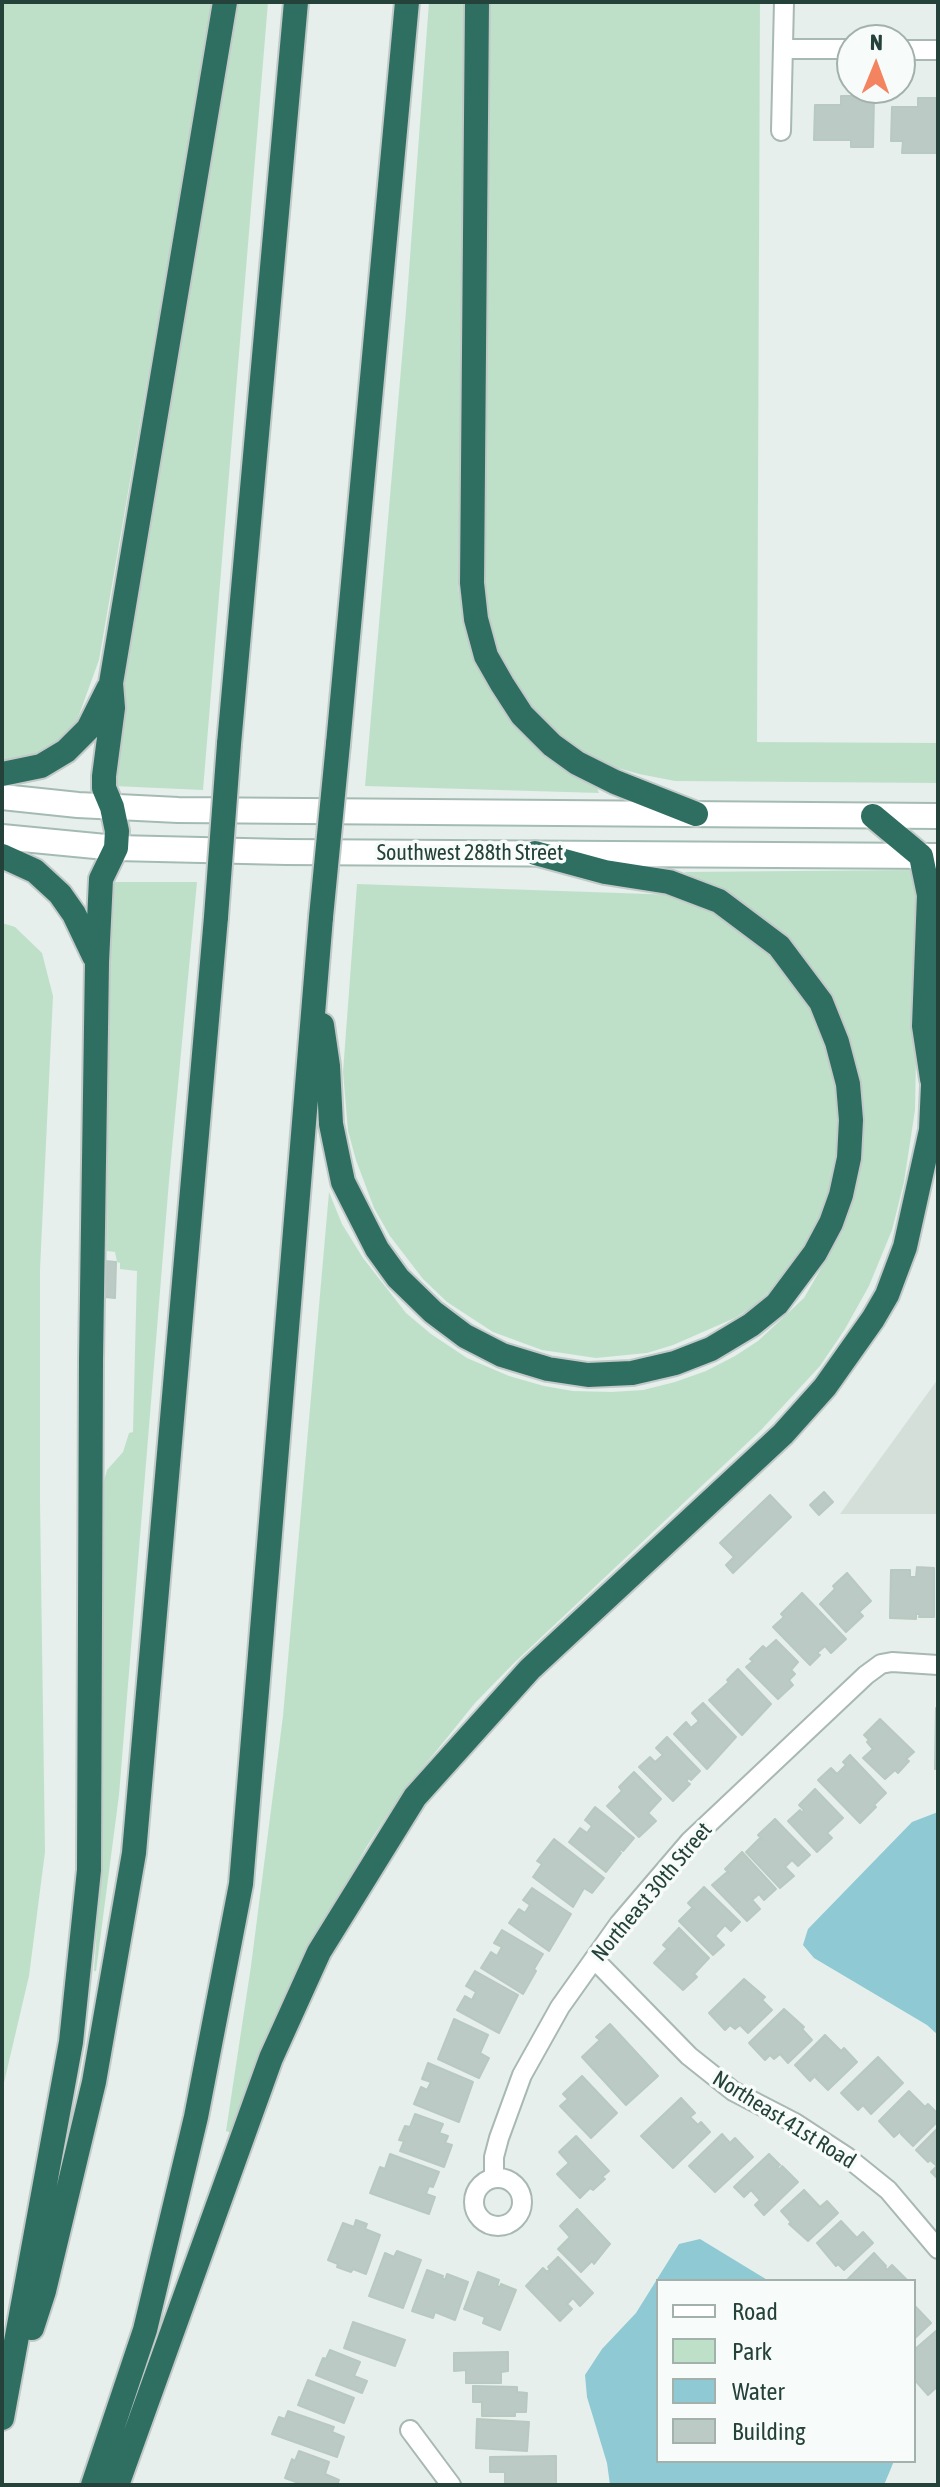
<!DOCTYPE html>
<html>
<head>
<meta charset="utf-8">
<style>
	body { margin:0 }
	#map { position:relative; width:940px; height:2487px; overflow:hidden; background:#e6efeb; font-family:"Asap Condensed",sans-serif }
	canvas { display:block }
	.frame { position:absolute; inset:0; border:4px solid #24423a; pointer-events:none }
	.legend { position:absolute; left:656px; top:2279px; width:260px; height:184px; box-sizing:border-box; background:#f7fbf9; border:2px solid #a3b1ad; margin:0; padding:10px 14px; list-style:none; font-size:24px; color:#24423a }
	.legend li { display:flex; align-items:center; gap:16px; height:40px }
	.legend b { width:40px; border:2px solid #a3b1ad }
	.north { position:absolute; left:836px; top:24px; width:80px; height:80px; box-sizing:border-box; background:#f7fbf9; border:2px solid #a3b1ad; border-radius:50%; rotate:1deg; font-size:22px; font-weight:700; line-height:32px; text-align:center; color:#24423a }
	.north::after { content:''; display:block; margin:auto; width:28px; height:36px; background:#f4845f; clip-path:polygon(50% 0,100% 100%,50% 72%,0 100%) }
</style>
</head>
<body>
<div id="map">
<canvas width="940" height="2487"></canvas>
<div class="frame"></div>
<ul class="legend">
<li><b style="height:10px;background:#fff"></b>Road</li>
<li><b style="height:22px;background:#bfe0c8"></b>Park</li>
<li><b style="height:22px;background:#8ec9d4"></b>Water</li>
<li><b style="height:22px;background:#bbcac4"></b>Building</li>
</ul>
<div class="north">N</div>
</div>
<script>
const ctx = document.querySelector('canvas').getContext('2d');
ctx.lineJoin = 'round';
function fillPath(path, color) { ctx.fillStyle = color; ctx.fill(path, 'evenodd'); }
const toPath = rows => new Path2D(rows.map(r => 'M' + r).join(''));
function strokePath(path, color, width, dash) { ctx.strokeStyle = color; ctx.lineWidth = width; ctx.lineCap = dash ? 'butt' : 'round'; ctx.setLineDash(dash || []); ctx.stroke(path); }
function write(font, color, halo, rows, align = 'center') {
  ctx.font = font + ' "Asap Condensed",sans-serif'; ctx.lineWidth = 7; ctx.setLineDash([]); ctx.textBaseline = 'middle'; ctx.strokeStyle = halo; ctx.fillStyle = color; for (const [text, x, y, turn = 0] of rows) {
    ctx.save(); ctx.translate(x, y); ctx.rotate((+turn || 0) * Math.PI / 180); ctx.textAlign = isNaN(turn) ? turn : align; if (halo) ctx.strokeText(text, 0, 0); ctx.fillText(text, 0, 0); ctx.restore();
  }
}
fillPath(toPath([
	[938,1379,938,1514,840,1514]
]), '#d4dfda');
fillPath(toPath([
	[2,2,213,2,99,660,75,726,63,744,42,756,2,764],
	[235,2,268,2,203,790,113,786,107,772],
	[429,2,468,2,458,587,464,621,475,658,495,697,518,727,576,775,597,788,599,793,365,786,406,311],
	[486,2,760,2,757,742,938,743,938,783,675,781,639,774,607,765,571,744,541,720,513,686,494,643,483,599],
	[910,870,915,876,919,902,915,1110,904,1182,892,1230,869,1286,845,1329,820,1366,761,1430,514,1663,475,1703,400,1796,367,1846,299,1970,235,2134,226,2131,251,1966,283,1716,329,1192,342,1224,363,1258,406,1313,431,1334,467,1358,509,1376,544,1386,573,1391,611,1392,643,1390,675,1382,706,1371,735,1356,758,1341,804,1298,842,1232,853,1200,861,1163,862,1120,791,943,768,923,743,906,684,872],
	[109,882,197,882,169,1181,119,1795,96,1971,94,1971,99,1898,102,1488,107,1470,123,1452,129,1433,133,1432,137,1271,120,1269,120,1263,117,1262,115,1252,107,1251],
	[357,884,678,895,700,903,730,920,776,958,810,1005,822,1027,837,1083,840,1109,838,1159,823,1212,808,1241,792,1265,773,1288,752,1307,735,1318,673,1345,647,1353,596,1358,542,1350,493,1332,447,1302,423,1279,390,1236,374,1208,356,1160,348,1131,343,1072],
	[2,923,15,927,42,953,53,996,40,1269,40,1503,45,1852,29,1976,2,2091]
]), '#bfe0c8');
fillPath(toPath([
	[938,1812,938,2035,927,2025,814,1958,803,1945,808,1929,912,1822],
	[700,2239,769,2281,658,2281,658,2461,894,2461,884,2485,610,2485,607,2463,587,2397,585,2375,602,2349,636,2313,679,2244]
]), '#8ec9d4');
const building = toPath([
	[841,96,874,96,873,147,851,147,851,140,814,140,815,105,841,105,841,96],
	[918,98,938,98,938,153,902,153,903,141,891,141,892,107,918,107,918,98],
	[105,1261,116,1262,115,1298,105,1297,105,1261],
	[824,1492,833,1502,819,1515,810,1505,824,1492],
	[770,1495,791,1517,733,1573,726,1565,734,1557,720,1543,770,1495],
	[917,1567,934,1568,934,1617,919,1617,920,1614,916,1614,916,1619,890,1618,891,1570,910,1570,910,1577,916,1577,917,1567],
	[847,1573,871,1601,859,1612,863,1616,846,1632,820,1604,835,1589,833,1586,847,1573],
	[802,1593,846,1639,831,1653,825,1646,817,1653,820,1655,810,1665,773,1627,784,1617,781,1614,802,1593],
	[776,1640,798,1662,791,1670,795,1674,789,1680,793,1685,778,1699,746,1667,753,1661,750,1659,763,1646,766,1649,776,1640],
	[738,1669,771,1704,742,1735,709,1700,729,1682,727,1680,738,1669],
	[703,1703,736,1737,707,1769,674,1734,686,1722,691,1728,699,1721,692,1713,703,1703],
	[936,1708,938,1708,938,1769,935,1769,936,1708],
	[880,1719,914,1752,906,1759,909,1761,898,1773,895,1770,885,1779,863,1758,873,1749,867,1742,869,1740,864,1735,880,1719],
	[667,1737,700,1771,691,1780,689,1778,686,1781,690,1784,673,1801,639,1767,650,1757,655,1762,663,1755,656,1748,667,1737],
	[850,1755,886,1793,874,1805,876,1807,860,1823,818,1780,831,1768,837,1774,846,1765,843,1762,850,1755],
	[634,1772,661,1799,648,1813,656,1821,639,1837,607,1806,622,1791,619,1787,634,1772],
	[815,1789,843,1818,827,1833,832,1838,817,1852,788,1821,800,1810,802,1813,804,1810,799,1805,815,1789],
	[595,1807,634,1838,623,1851,621,1849,619,1852,621,1853,606,1872,569,1842,580,1828,587,1833,592,1826,585,1820,595,1807],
	[775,1819,810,1855,798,1866,792,1860,785,1867,794,1876,780,1888,746,1852,759,1839,763,1840,758,1835,775,1819],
	[554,1839,604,1878,592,1893,584,1888,573,1907,533,1877,542,1864,537,1861,554,1839],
	[742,1852,776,1889,764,1900,759,1894,752,1900,760,1909,747,1921,712,1885,726,1873,730,1874,725,1869,742,1852],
	[704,1887,740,1922,731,1931,725,1925,715,1936,724,1945,713,1955,679,1921,692,1908,695,1910,688,1903,704,1887],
	[532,1888,571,1914,549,1951,509,1923,519,1909,525,1913,530,1905,523,1900,532,1888],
	[679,1928,709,1958,694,1974,697,1977,683,1990,654,1963,666,1950,670,1951,663,1945,679,1928],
	[502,1930,543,1954,534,1969,536,1971,523,1994,481,1968,491,1952,497,1956,502,1947,494,1943,502,1930],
	[475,1971,518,1995,499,2033,457,2010,465,1996,472,2000,476,1992,466,1986,475,1971],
	[744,1979,765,1997,762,2000,772,2010,748,2033,740,2025,735,2029,730,2025,725,2030,709,2013,744,1979],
	[784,2009,804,2027,802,2029,812,2040,788,2063,780,2054,774,2059,770,2055,765,2060,749,2043,784,2009],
	[454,2019,488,2035,480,2053,489,2058,479,2078,438,2059,454,2019],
	[610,2024,658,2076,626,2105,582,2057,600,2040,596,2037,610,2024],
	[825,2035,841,2051,844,2048,857,2062,828,2090,816,2078,817,2074,810,2081,795,2065,825,2035],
	[878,2057,903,2083,871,2114,863,2105,858,2110,841,2093,878,2057],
	[428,2063,473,2082,459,2122,414,2104,421,2087,427,2090,431,2082,422,2079,428,2063],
	[582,2076,617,2113,591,2138,560,2106,568,2099,563,2094,582,2076],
	[909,2091,925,2107,928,2104,938,2114,938,2121,913,2146,901,2134,902,2130,894,2137,879,2121,909,2091],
	[681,2098,695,2113,690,2117,698,2125,701,2122,710,2132,673,2168,641,2136,681,2098],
	[415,2114,443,2124,439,2133,448,2136,445,2143,452,2145,444,2167,400,2151,404,2141,399,2140,405,2126,410,2127,415,2114],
	[938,2128,938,2179,931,2172,937,2166,930,2160,928,2162,916,2150,938,2128],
	[722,2134,730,2143,735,2138,753,2157,715,2192,689,2166,722,2134],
	[576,2136,609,2171,602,2177,605,2179,593,2190,590,2188,580,2198,557,2174,569,2163,559,2152,576,2136],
	[390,2154,439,2172,433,2187,429,2186,426,2194,435,2197,429,2214,370,2193,380,2167,385,2169,390,2154],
	[769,2154,780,2165,777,2167,780,2169,782,2166,798,2182,764,2215,755,2205,760,2200,751,2190,744,2197,734,2187,769,2154],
	[804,2190,820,2207,827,2201,838,2213,808,2241,789,2224,791,2222,781,2211,804,2190],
	[577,2209,610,2244,594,2264,592,2261,581,2272,558,2249,570,2237,560,2226,577,2209],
	[356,2220,367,2224,365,2229,380,2235,366,2274,353,2269,351,2272,337,2267,338,2264,328,2260,343,2223,354,2227,356,2220],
	[841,2221,857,2238,863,2232,873,2243,844,2270,838,2264,836,2266,817,2243,841,2221],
	[397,2251,421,2260,403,2308,369,2296,385,2253,394,2257,397,2251],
	[874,2253,886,2266,885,2267,887,2270,892,2265,908,2281,846,2281,874,2253],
	[558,2257,593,2293,580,2306,573,2298,567,2304,572,2309,560,2321,526,2286,543,2268,547,2272,550,2269,548,2267,558,2257],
	[427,2270,443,2276,442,2278,445,2280,447,2274,468,2282,455,2320,435,2312,433,2318,412,2311,427,2270],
	[478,2272,499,2280,497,2286,500,2287,501,2284,516,2290,500,2330,483,2323,485,2317,464,2309,478,2272],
	[914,2305,931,2323,914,2339,914,2305],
	[353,2322,405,2340,395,2366,344,2348,353,2322],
	[936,2331,938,2333,938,2386,928,2395,914,2379,914,2350,936,2331],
	[330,2350,360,2362,354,2376,367,2381,362,2393,316,2375,323,2358,326,2359,330,2350],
	[508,2352,508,2371,501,2372,501,2383,466,2383,466,2370,454,2371,454,2353,508,2352],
	[308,2380,354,2398,344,2423,298,2405,308,2380],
	[473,2386,517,2387,517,2392,527,2393,526,2412,515,2412,515,2416,482,2416,482,2402,473,2402,473,2386],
	[288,2411,334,2427,332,2432,344,2437,337,2457,272,2434,279,2417,285,2419,288,2411],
	[477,2419,529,2422,527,2451,476,2448,477,2419],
	[299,2451,329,2462,325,2474,339,2480,337,2485,304,2485,285,2478,292,2459,295,2461,299,2451],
	[556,2456,556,2485,505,2485,505,2472,490,2472,490,2457,556,2456]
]);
fillPath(building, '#bbcac4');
strokePath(building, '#b8c9c2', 2);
const minor = toPath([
	[784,49,852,49],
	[900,50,938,50],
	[781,131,784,2],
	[594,1959,689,2056,733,2091,795,2123,847,2157,888,2190,938,2249],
	'474 2202a24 24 0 1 1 48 0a24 24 0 1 1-48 0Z',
	[494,2178,494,2157,499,2138,522,2075,560,2007,619,1924,690,1841,866,1675,881,1664,892,1662,938,1665],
	[410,2430,451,2485]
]);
const secondary = toPath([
	[2,797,78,805,178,810,938,816],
	[2,837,116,848,286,852,938,856]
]);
const motorway = toPath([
	[477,2,472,583,476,619,486,656,502,684,522,715,552,745,577,763,615,782,696,814],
	[229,744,296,2],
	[338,744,407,2],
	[2,774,41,766,66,751,88,729,108,689],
	[873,816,921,856,929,895,924,1026,932,1079],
	[2,856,35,871,60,894,74,914,94,956],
	[322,1025,328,1066,331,1124,343,1182,377,1249,398,1278,433,1312,465,1336,502,1355,548,1369,588,1375,632,1373,675,1363,711,1349,751,1325,777,1304,815,1253,831,1223,841,1195,849,1158,851,1120,848,1084,837,1042,821,1002,779,946,719,901,669,882,605,872,535,853],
	[32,2328,44,2291,94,2082,134,1853,216,917],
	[2,2418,71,2042,89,1870,91,1360,97,962,101,879,116,848,117,831,112,807,104,788,104,776,113,708,111,683,225,2],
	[93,2485,145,2330,196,2117,241,1884,321,917],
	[117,2485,271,2058,319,1952,415,1797,530,1669,783,1434,825,1387,873,1319,887,1295,905,1247,931,1130,933,1085,938,1059]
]);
strokePath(minor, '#a8b8b2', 22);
strokePath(secondary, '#a4bbb3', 28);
strokePath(motorway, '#c2cac8', 28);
strokePath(minor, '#fff', 18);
strokePath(secondary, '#fff', 24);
strokePath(motorway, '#2f6f62', 24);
const motorwayBridge = toPath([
	[216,917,229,744],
	[321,917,338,744]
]);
strokePath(motorwayBridge, '#c2cac8', 28, []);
strokePath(motorwayBridge, '#2f6f62', 24);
write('22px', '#24423a', '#f7fbf9', [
	["Southwest 288th Street",470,853],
	["Northeast 30th Street",652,1892,-50],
	["Northeast 41st Road",784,2120,32]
]);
</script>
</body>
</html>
